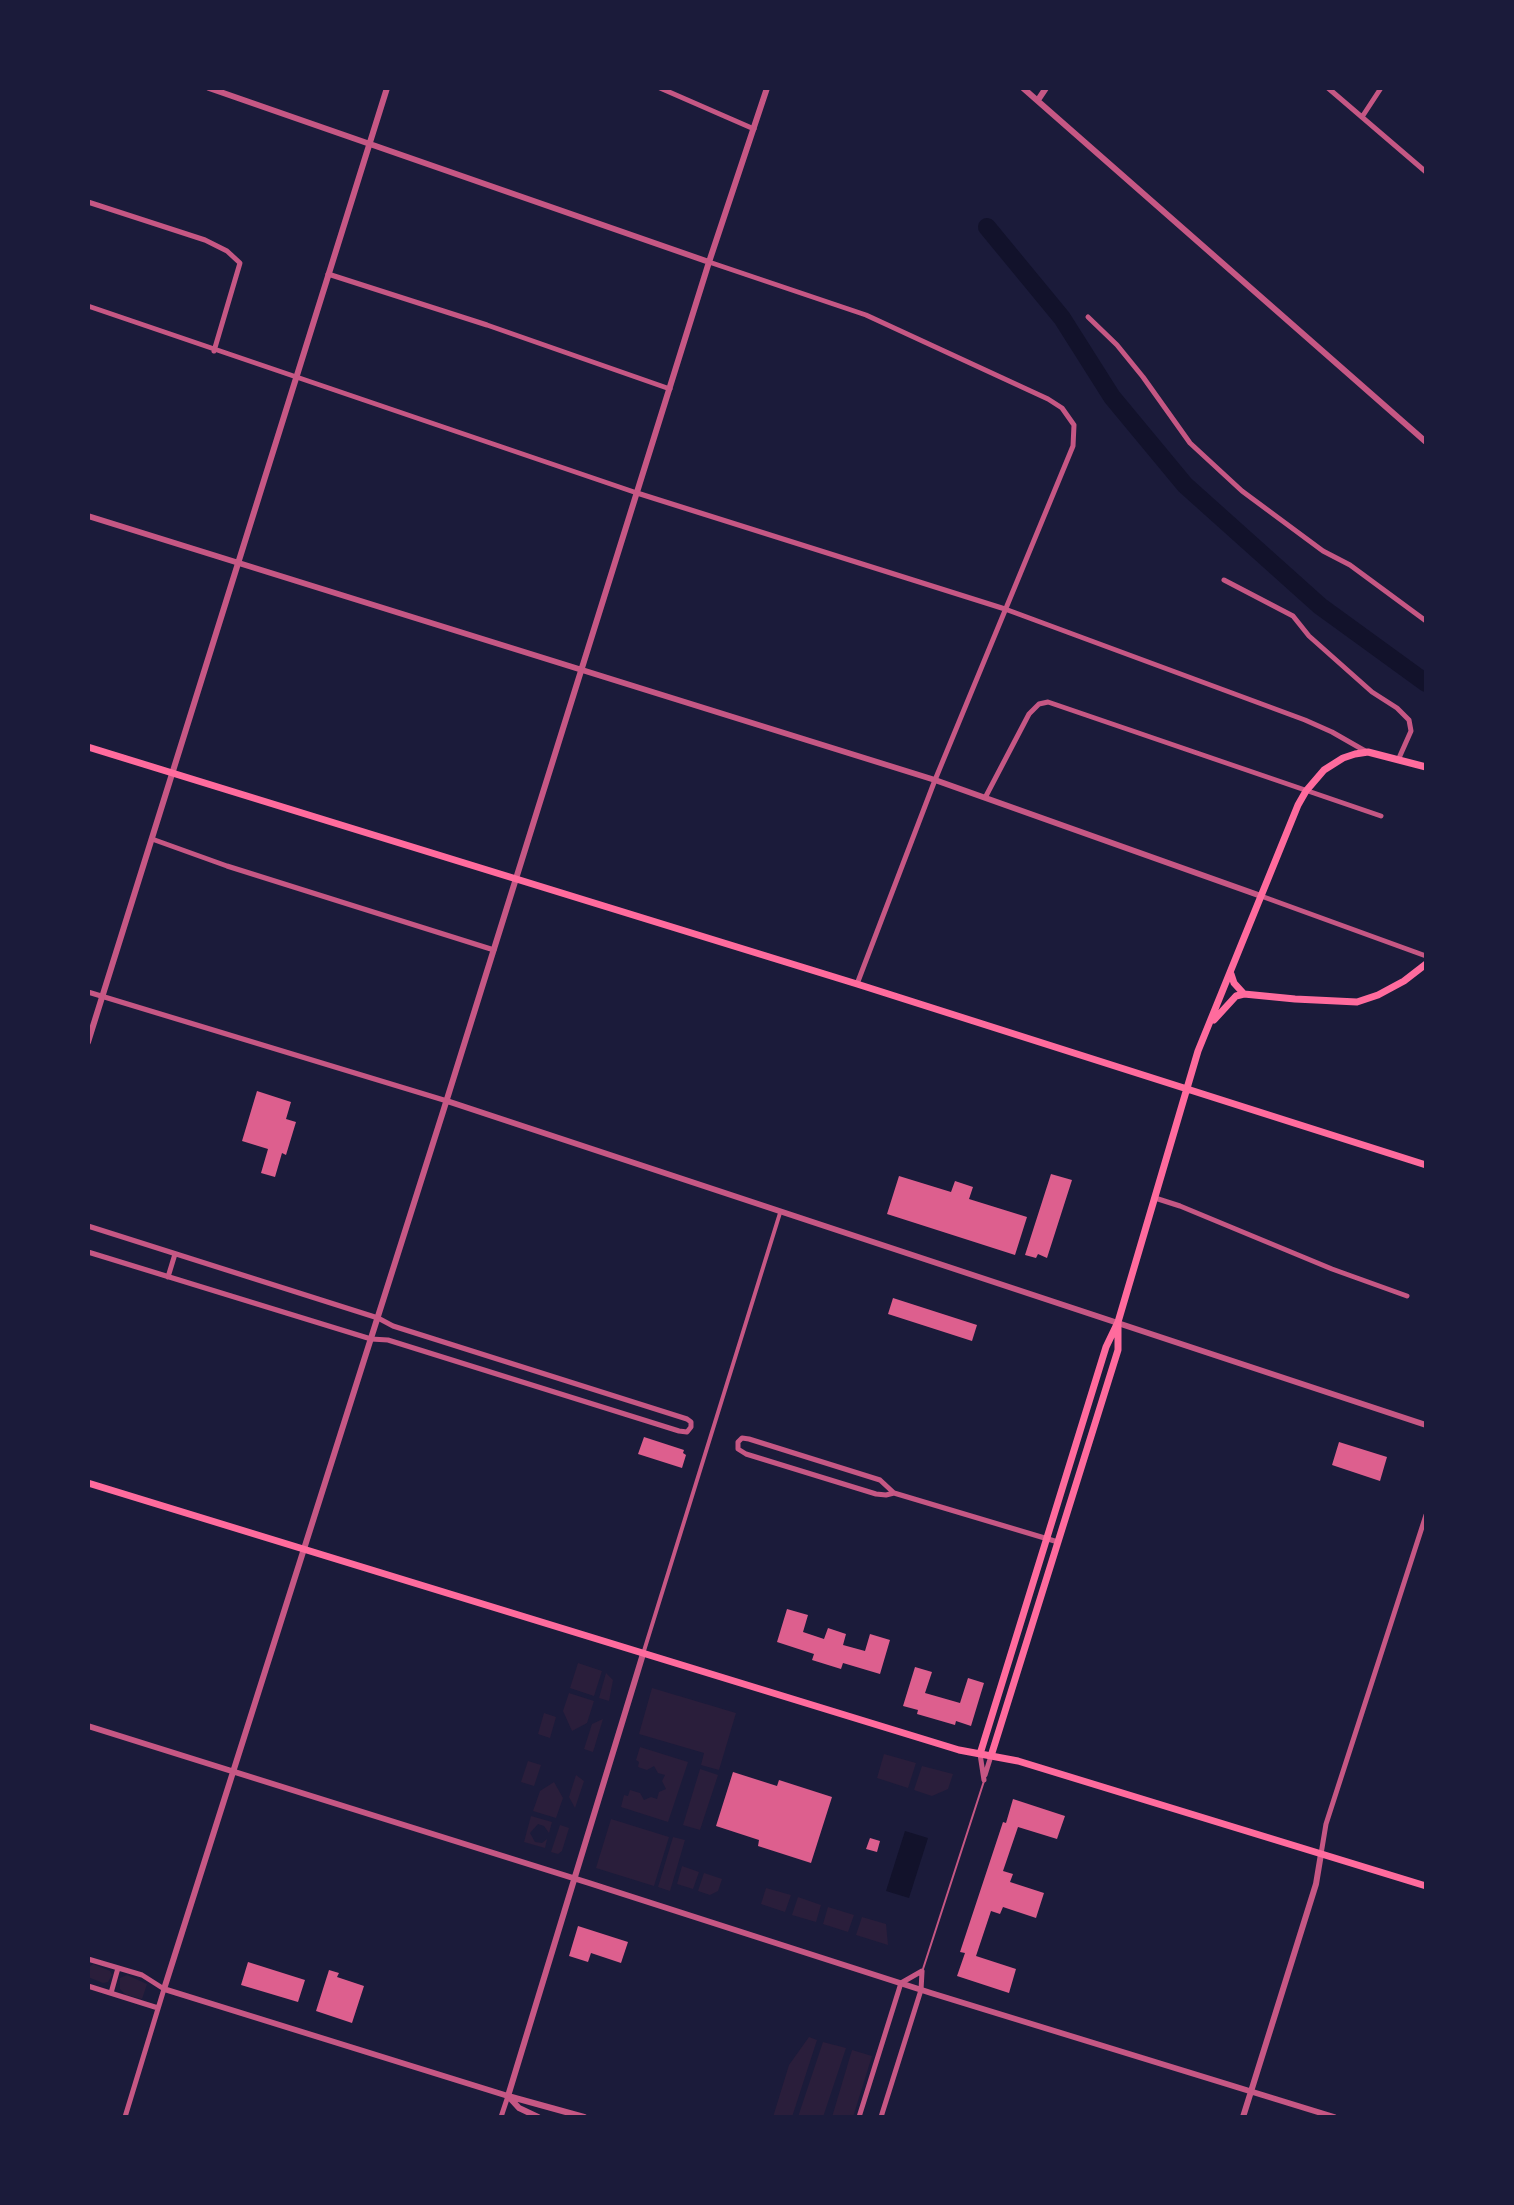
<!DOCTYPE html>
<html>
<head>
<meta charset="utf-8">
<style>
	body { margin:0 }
	#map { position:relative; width:1514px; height:2205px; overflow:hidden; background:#1b1b3a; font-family:Lato,sans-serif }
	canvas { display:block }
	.frame { position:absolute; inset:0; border:90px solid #1b1b3a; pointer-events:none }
</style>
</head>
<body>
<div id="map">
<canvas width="1514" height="2205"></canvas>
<div class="frame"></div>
</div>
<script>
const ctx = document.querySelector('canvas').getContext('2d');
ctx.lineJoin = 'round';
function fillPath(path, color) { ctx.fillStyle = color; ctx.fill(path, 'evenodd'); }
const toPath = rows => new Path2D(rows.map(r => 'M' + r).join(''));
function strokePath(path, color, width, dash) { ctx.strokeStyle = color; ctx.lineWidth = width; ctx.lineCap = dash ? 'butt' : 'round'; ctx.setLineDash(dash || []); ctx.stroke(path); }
fillPath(toPath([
	[578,1663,602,1671,594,1696,570,1688],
	[606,1673,613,1680,609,1701,599,1698],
	[652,1688,736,1713,719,1770,701,1765,704,1753,639,1734],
	[569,1693,594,1701,587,1723,572,1731,563,1711],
	[544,1713,556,1717,550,1738,538,1734],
	[603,1719,593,1752,584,1749,592,1724],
	[640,1747,688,1762,668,1822,621,1807,624,1795,628,1796,630,1790,640,1793,644,1800,651,1797,657,1799,659,1792,666,1789,662,1781,665,1775,658,1773,654,1766,647,1770,638,1767,639,1762,636,1760],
	[884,1754,916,1763,908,1788,877,1778],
	[528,1761,541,1765,534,1786,521,1782],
	[922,1766,953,1774,948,1789,932,1796,914,1790],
	[700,1769,718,1775,700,1830,683,1825],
	[576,1775,584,1781,575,1808,569,1797],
	[554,1782,563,1798,556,1818,533,1811,540,1791],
	[531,1816,552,1822,549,1833,544,1826,538,1824,530,1833,535,1842,542,1843,547,1839,545,1848,524,1842],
	[611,1819,669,1837,654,1886,596,1868],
	[560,1825,569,1828,562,1851,558,1854,551,1852],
	[673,1837,685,1840,670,1891,658,1887],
	[682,1866,699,1872,693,1889,677,1884],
	[704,1873,722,1879,718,1891,710,1895,698,1891],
	[766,1888,791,1895,785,1912,761,1904],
	[798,1897,821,1905,816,1922,792,1915],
	[828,1907,854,1915,848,1932,823,1924],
	[862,1917,886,1924,888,1945,856,1935],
	[93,1964,110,1971,112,1975,108,1982,103,1983,88,1977,88,1968],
	[127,1975,147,1984,142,1999,126,1995,120,1989,120,1978],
	[809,2037,817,2040,792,2117,773,2117,789,2065],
	[823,2042,846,2048,823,2117,798,2117],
	[852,2050,872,2056,853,2117,832,2117]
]), '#2a1e3b');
fillPath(toPath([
	[905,1831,928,1838,909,1898,886,1891]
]), '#12122b');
strokePath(toPath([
	[987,227,1062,318,1112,397,1185,485,1320,606,1426,683]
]), '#12122b', 18);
fillPath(toPath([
	[257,1091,291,1102,286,1119,296,1122,286,1155,282,1153,275,1177,261,1173,268,1149,242,1141],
	[1051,1174,1072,1180,1047,1258,1038,1254,1036,1258,1025,1255],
	[899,1176,951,1192,955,1181,973,1187,969,1199,1027,1217,1015,1255,887,1214],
	[893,1298,977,1325,972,1341,888,1314],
	[644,1437,684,1450,683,1453,686,1455,682,1468,638,1454],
	[1339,1442,1387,1457,1380,1481,1332,1465],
	[787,1609,808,1615,803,1632,824,1639,828,1628,846,1634,843,1645,865,1651,870,1634,890,1640,880,1674,843,1663,841,1669,812,1660,814,1654,777,1642],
	[915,1667,932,1672,925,1693,960,1703,968,1678,984,1683,971,1726,956,1721,955,1725,917,1714,918,1710,903,1706],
	[733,1772,777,1786,779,1780,832,1797,811,1863,758,1846,759,1840,716,1826],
	[1013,1799,1065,1816,1057,1839,1018,1827,1003,1871,1013,1874,1010,1882,1044,1893,1036,1918,1003,1907,1000,1914,991,1911,976,1956,1016,1969,1009,1993,957,1976,965,1953,960,1952,1003,1822,1006,1823],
	[870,1838,880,1841,877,1852,866,1849],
	[578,1926,628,1942,621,1963,591,1953,588,1962,569,1956],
	[248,1962,305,1980,298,2002,241,1985],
	[329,1970,339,1973,337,1977,364,1986,352,2023,316,2011]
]), '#dd5f8e');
strokePath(toPath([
	[923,1969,984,1781]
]), '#c65784', 2);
strokePath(toPath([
	[643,1654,780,1213]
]), '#c65784', 4);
strokePath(toPath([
	[660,88,754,129],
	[1328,88,1426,172],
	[1362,117,1381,88],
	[88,202,205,240,227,251,240,263,214,351],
	[709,262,866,315,1048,399,1062,408,1074,425,1073,446,935,780,857,984],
	[328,274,487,325,670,389],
	[88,306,637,493,1005,609,1305,720,1332,732,1367,752],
	[1088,317,1117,345,1143,377,1190,443,1242,491,1323,551,1350,565,1426,621],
	[1224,580,1293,616,1309,636,1372,692,1397,708,1409,720,1411,731,1399,758],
	[986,796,1029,714,1039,704,1048,702,1381,816],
	[152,839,227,866,494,950],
	[1261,896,1426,956],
	[88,992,447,1101],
	[1155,1198,1180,1206,1332,1269,1407,1296],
	[88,1226,378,1318,393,1326,687,1419,691,1422,691,1427,687,1432,679,1431,388,1340,371,1339,88,1252],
	[168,1277,175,1254],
	[894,1493,880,1480,749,1439,742,1438,738,1442,738,1449,746,1454,876,1494,886,1495,894,1493,1058,1542],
	[980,1754,984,1780],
	[985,1775,991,1756],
	[1321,1854,1326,1824,1426,1515],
	[88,1959,142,1975,164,1989,125,2117],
	[88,1986,158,2008],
	[111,1993,118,1968],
	[501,2117,508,2096],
	[859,2117,901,1983,922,1971],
	[881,2117,921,1990,922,1972]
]), '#c65784', 5);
strokePath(toPath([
	[209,88,709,262],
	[1023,88,1426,442],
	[1038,100,1046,88],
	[88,516,935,780,1261,896],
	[88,1042,387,88],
	[447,1101,1426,1425],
	[88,1726,589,1883,931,1993,1334,2117],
	[508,2096,643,1654],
	[508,2096,519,2108,538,2117],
	[584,2117,508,2096,164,1989,442,1115,709,262,767,88],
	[1243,2117,1316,1884,1321,1854]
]), '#c65784', 6);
strokePath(toPath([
	[88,747,857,984,1426,1165],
	[1231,974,1234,983,1244,994],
	[1214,1020,1236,996,1244,994,1295,999,1357,1002,1378,995,1404,981,1426,964],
	[88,1483,959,1750,1018,1761,1426,1886],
	[980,1754,1106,1347,1118,1322,1198,1051,1298,805,1306,791,1324,770,1343,758,1355,754,1368,752,1426,767],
	[991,1756,1118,1350,1118,1324]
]), '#ff6b9d', 7);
</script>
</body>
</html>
